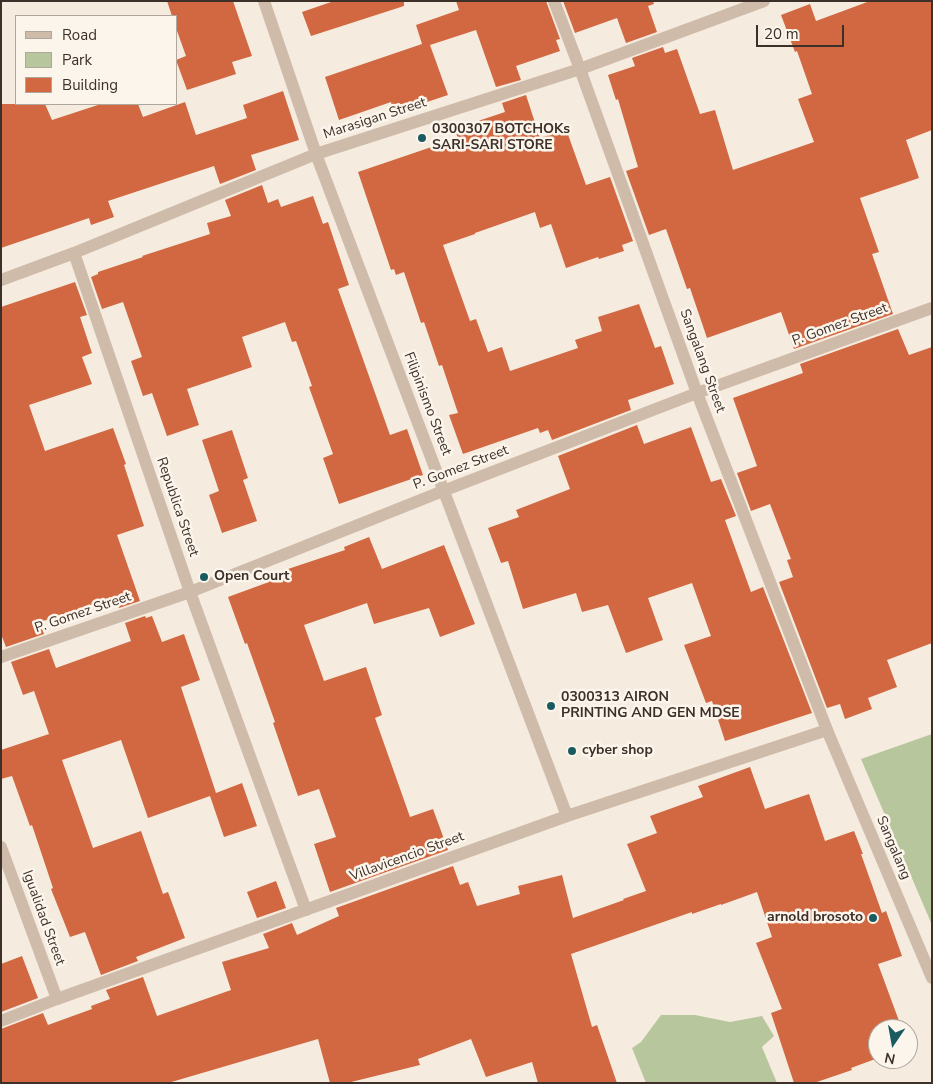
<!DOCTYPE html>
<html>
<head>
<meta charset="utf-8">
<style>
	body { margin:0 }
	#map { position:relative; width:933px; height:1084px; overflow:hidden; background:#f5ebdf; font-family:"Nunito Sans",sans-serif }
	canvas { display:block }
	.frame { position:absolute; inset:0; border:2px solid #3c3029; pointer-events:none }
	.legend { position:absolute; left:15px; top:15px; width:162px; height:90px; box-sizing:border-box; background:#fcf5ec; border:1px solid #afa69e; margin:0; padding:6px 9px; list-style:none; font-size:15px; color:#3c3029 }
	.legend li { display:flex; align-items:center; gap:10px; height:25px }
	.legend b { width:25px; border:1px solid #afa69e }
	.north { position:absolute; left:868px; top:1019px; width:50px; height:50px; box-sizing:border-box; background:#fcf5ec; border:1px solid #afa69e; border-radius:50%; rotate:192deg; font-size:14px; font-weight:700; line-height:20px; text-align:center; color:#3c3029 }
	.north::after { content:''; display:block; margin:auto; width:18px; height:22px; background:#1a5b62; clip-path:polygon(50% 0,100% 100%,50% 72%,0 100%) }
	.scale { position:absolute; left:756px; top:25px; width:88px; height:22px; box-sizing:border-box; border:2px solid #3c3029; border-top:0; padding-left:6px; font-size:15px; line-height:18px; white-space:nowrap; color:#3c3029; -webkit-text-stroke:4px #fcf5ec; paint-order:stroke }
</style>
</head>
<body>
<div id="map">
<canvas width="933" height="1084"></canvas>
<div class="frame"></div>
<ul class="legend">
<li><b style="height:6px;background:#cfbba9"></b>Road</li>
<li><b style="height:14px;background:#b7c69d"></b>Park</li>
<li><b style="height:14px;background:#d16841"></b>Building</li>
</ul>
<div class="north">N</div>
<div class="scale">20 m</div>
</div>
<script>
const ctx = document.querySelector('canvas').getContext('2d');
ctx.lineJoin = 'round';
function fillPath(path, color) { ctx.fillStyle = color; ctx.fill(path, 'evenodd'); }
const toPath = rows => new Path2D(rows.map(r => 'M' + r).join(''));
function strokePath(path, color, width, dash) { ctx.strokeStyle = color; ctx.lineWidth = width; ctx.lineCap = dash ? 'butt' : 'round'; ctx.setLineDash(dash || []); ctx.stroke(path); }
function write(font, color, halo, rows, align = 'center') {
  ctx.font = font + ' "Nunito Sans",sans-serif'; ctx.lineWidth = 5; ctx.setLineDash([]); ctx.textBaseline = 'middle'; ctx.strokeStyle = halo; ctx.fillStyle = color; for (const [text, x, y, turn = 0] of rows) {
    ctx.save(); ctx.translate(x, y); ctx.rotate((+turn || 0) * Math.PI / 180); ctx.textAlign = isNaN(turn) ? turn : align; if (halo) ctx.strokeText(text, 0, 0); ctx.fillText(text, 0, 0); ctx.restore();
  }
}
fillPath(toPath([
	[932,734,932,925,861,759],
	[661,1015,695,1015,730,1022,762,1016,774,1036,762,1047,777,1083,646,1083,632,1048,641,1042]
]), '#b7c69d');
fillPath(toPath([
	[167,1,233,1,252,56,232,62,236,74,187,90,176,60,186,56,176,28,176,16,172,16],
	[334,1,404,1,404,6,311,36,302,12],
	[456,1,546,1,560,39,556,40,560,51,516,66,521,80,496,87,476,30,430,45,448,95,394,113,391,102,339,120,325,77,422,44,416,25,459,10],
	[563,1,653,1,654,4,648,6,657,32,626,43,617,18,575,33],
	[870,1,932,1,932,130,906,140,919,178,860,198,879,252,872,254,893,314,794,349,781,312,707,338,690,288,687,289,666,229,649,235,626,171,638,167,618,99,616,100,608,75,635,66,632,58,663,47,665,53,677,49,700,114,715,110,733,170,814,142,798,99,812,94,797,51,795,52,781,15,810,4,816,21],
	[283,91,299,140,251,155,256,170,220,184,214,166,108,201,114,217,91,225,89,218,1,248,1,104,45,104,52,120,101,104,138,104,143,117,185,102,196,135,247,118,243,105],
	[526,95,540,138,566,129,586,185,610,177,633,241,622,245,624,251,599,259,598,257,566,268,551,224,540,228,535,212,475,233,475,234,443,245,470,321,476,319,488,352,502,347,510,371,578,348,575,340,602,331,598,317,639,304,655,348,661,346,674,384,628,400,631,410,552,440,548,430,540,433,538,428,463,454,449,415,458,413,442,365,439,366,424,322,421,323,404,272,396,275,394,269,391,270,358,172,458,138,454,129,505,112,502,103],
	[262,185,268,203,278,199,281,207,313,196,323,224,328,222,349,285,338,289,390,435,407,429,423,475,339,504,323,458,333,454,309,387,312,386,296,341,292,342,285,322,242,337,252,367,187,389,199,425,167,436,152,393,143,396,131,361,142,357,123,302,102,309,91,277,98,274,98,272,143,257,142,256,210,234,207,223,231,216,225,200],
	[75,282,87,315,80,317,92,353,82,357,92,384,29,405,45,451,113,428,126,464,124,465,144,526,117,535,140,601,119,608,115,597,40,622,44,634,6,647,1,634,1,307],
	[898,329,909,355,932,347,932,643,887,660,897,687,868,698,872,709,845,719,840,704,827,708,779,582,793,577,787,560,791,559,770,504,751,511,737,473,757,466,733,398,803,373,800,364],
	[637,425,644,444,691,427,711,482,721,479,736,516,725,520,751,592,763,587,812,713,725,741,712,701,706,703,684,645,711,636,692,583,648,598,663,640,626,653,608,605,582,612,576,593,523,609,508,561,501,563,488,528,519,517,516,510,570,489,558,456],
	[232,430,248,478,243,480,257,521,222,533,209,495,219,491,202,440],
	[369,537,382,569,444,545,475,624,440,637,429,608,374,624,367,603,304,625,324,681,366,667,382,715,375,718,410,817,433,809,448,850,330,892,314,844,336,837,319,789,298,796,273,723,275,722,247,643,245,644,228,597,269,582,267,576,345,550,344,547],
	[145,616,146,618,152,616,162,642,184,634,200,680,181,687,216,793,242,783,257,826,224,837,210,796,148,818,121,740,62,760,93,848,141,831,163,894,168,892,185,938,136,957,138,961,101,975,85,932,70,937,51,889,53,888,32,825,30,826,12,776,1,779,1,750,49,734,34,691,23,695,11,662,49,649,56,668,131,641,125,623],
	[750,767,765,809,809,794,825,841,854,831,863,854,861,854,882,913,886,911,902,956,878,964,902,1029,878,1029,878,1058,851,1068,852,1070,814,1083,794,1083,771,1013,782,1009,756,943,772,937,757,892,721,905,721,904,692,914,692,912,571,954,592,1027,597,1025,617,1083,538,1083,532,1062,486,1077,471,1039,418,1059,420,1065,347,1083,330,1083,318,1039,168,1083,1,1083,1,1029,43,1013,48,1025,92,1009,91,1006,110,999,106,990,143,977,157,1016,231,990,222,962,269,948,263,934,292,923,297,935,339,916,336,908,453,866,460,885,468,882,477,906,520,894,518,886,562,875,573,918,624,900,623,899,646,891,627,844,657,833,650,816,703,797,698,786],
	[276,881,286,908,257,918,247,892],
	[22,956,38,998,1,1012,1,964]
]), '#d16841');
strokePath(toPath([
	[827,730,932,978]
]), '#cfbba9', 12);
strokePath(toPath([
	[264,1,316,154,567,816],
	[74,253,190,592,306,910],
	[1,280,74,253,316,154,580,69,764,1],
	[1,657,190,592,443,491,697,393,932,308],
	[1,847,57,999]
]), '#cfbba9', 12);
strokePath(toPath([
	[1,1021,57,999,567,816,827,730,697,393,580,69,554,1]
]), '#cfbba9', 12);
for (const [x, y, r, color] of [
	[422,138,5,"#1a5b62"],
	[204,577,5,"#1a5b62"],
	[551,706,5,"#1a5b62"],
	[572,751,5,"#1a5b62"],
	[873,918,5,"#1a5b62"]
]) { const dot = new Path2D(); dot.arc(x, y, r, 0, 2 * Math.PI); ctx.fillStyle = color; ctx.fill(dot); strokePath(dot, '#fcf5ec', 2); }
write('14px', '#3c3029', '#fcf5ec', [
	["Marasigan Street",375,119,-18],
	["P. Gomez Street",840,325,-20],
	["Sangalang Street",702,361,70],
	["Filipinismo Street",427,404,69],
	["P. Gomez Street",461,468,-21],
	["Republica Street",177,507,71],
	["P. Gomez Street",83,613,-19],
	["Sangalang",893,848,67],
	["Villavicencio Street",407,857,-20],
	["Igualidad Street",43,918,70]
]);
write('bold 14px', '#3c3029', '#fcf5ec', [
	["0300307 BOTCHOKs",432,130],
	["SARI-SARI STORE",432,146],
	["Open Court",214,577],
	["0300313 AIRON",561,698],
	["PRINTING AND GEN MDSE",561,714],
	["cyber shop",582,751],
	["arnold brosoto",863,918,"right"]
], 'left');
</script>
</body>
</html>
